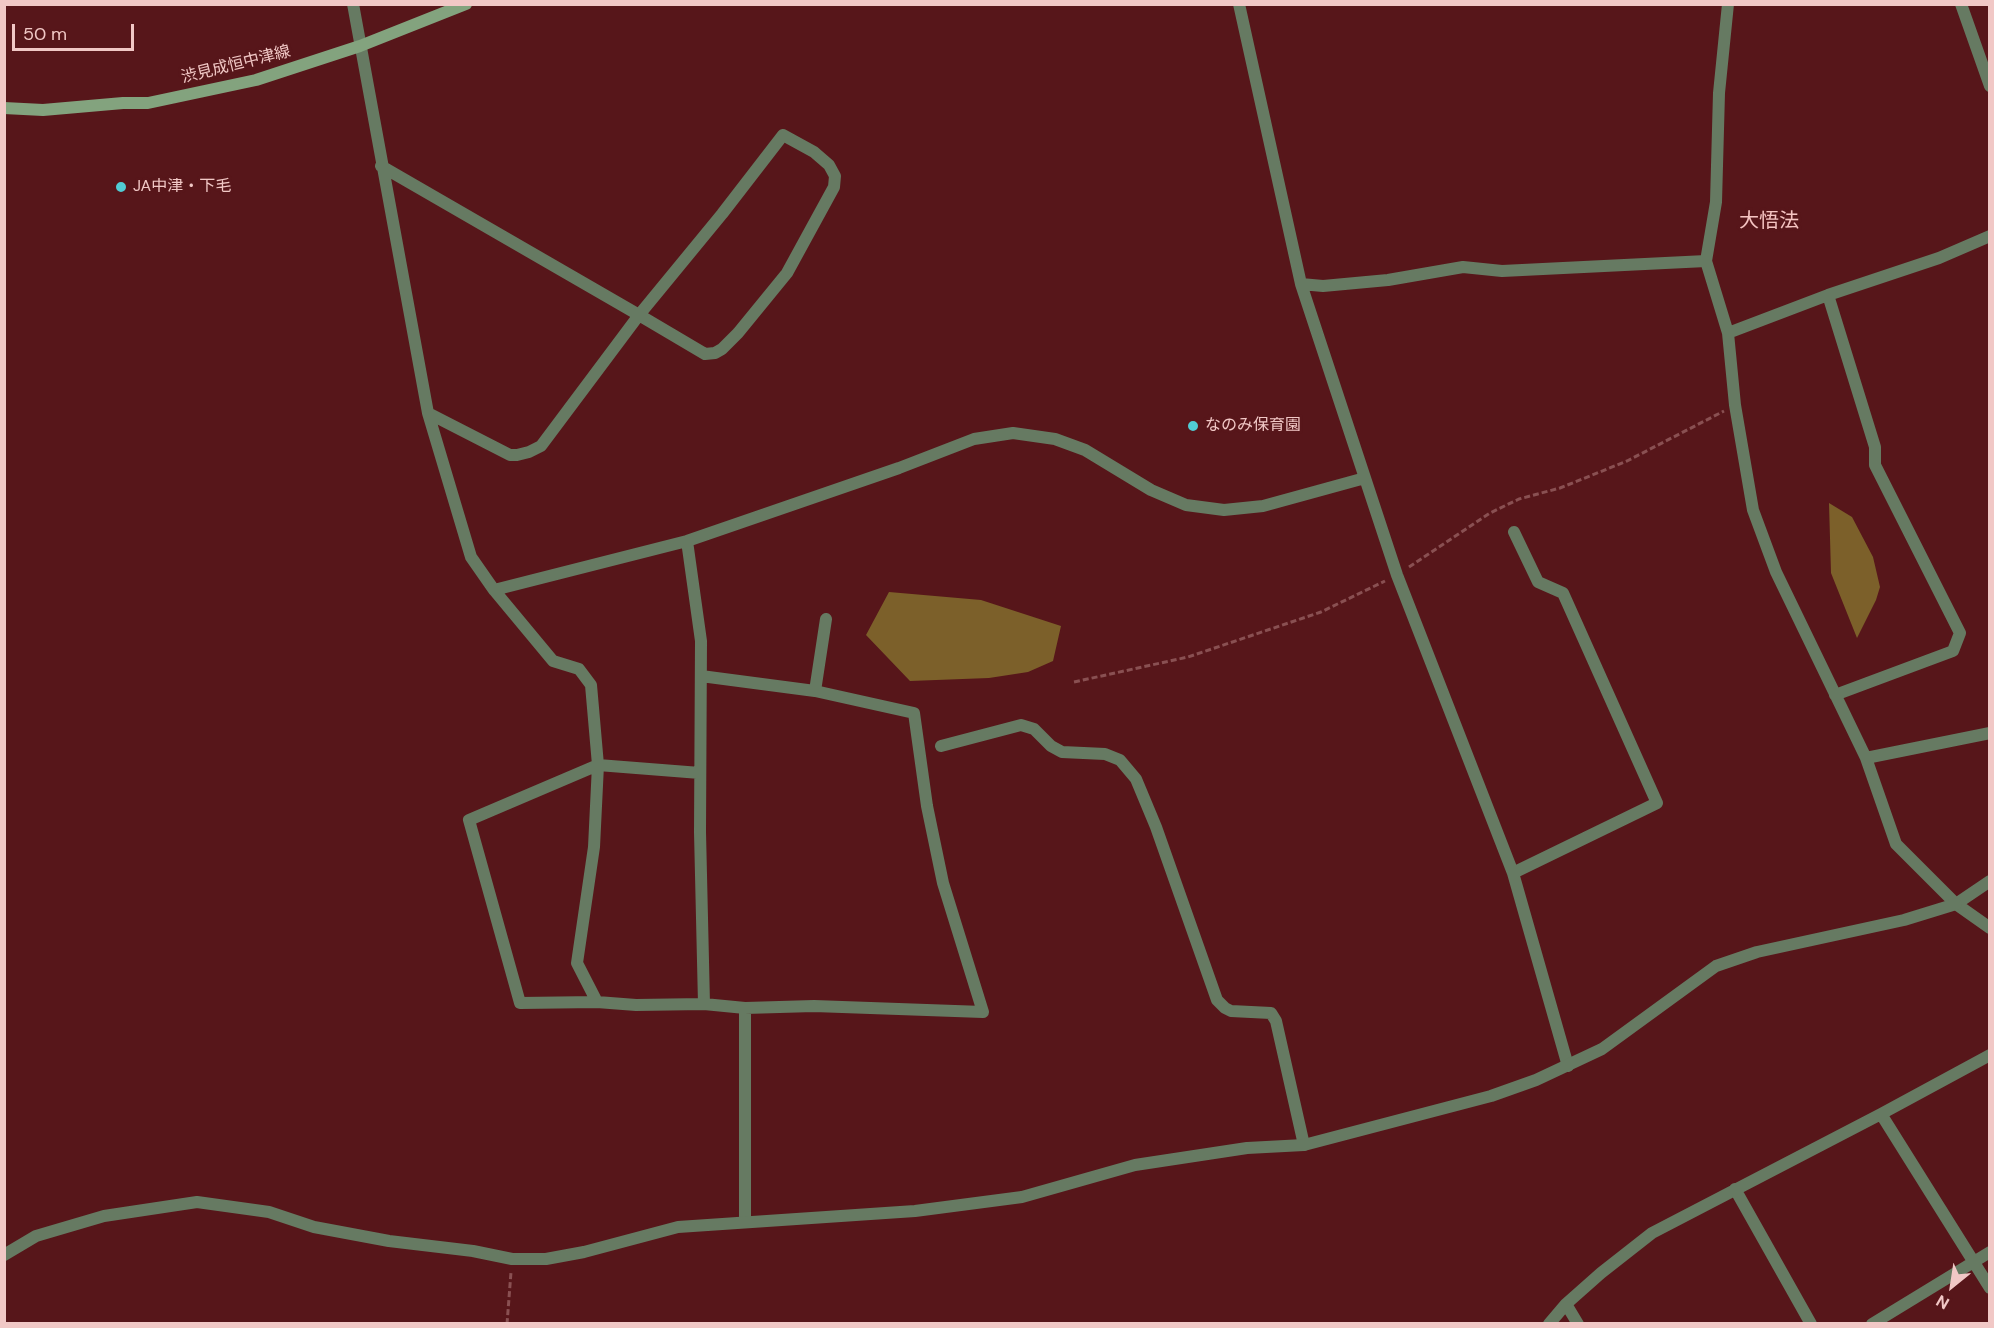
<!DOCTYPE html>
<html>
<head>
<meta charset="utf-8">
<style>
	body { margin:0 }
	#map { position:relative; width:1994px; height:1328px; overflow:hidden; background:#57161a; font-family:"DM Sans",sans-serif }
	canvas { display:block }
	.frame { position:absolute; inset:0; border:6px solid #f1c8c6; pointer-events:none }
	.north { position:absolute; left:1922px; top:1256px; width:60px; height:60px; -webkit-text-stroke:4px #57161a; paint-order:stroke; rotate:210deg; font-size:16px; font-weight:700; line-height:24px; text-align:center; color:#f1c8c6 }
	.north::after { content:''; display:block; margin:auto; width:21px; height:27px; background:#f1c8c6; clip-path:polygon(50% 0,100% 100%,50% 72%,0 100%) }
	.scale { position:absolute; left:12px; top:24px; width:122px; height:27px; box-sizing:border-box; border:3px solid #f1c8c6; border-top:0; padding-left:8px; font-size:18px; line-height:21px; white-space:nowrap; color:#f1c8c6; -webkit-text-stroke:4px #57161a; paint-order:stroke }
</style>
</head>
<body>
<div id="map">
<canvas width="1994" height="1328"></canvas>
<div class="frame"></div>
<div class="north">N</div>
<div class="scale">50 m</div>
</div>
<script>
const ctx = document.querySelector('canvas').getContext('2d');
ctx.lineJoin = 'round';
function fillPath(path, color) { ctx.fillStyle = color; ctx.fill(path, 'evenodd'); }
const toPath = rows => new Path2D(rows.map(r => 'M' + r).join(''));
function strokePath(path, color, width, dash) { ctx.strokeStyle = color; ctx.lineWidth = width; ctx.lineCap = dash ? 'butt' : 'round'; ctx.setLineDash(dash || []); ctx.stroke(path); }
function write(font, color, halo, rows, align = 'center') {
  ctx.font = font + ' "DM Sans","Noto Sans JP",sans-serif'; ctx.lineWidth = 6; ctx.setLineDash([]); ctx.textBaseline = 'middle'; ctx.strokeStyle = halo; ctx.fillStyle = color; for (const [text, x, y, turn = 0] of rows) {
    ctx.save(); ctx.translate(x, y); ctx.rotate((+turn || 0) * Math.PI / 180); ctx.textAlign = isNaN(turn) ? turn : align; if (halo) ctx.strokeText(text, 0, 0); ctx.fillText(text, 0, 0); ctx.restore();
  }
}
fillPath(toPath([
	[1829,503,1852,517,1873,557,1880,587,1876,600,1857,638,1831,573],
	[889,592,981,600,1061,626,1053,661,1028,672,989,678,910,681,866,635]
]), '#7c602a');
strokePath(toPath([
	[1409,567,1490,513,1519,499,1560,488,1627,461,1724,411],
	[1074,682,1188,657,1321,612,1385,581],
	[507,1324,511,1272]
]), '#895052', 3, [6, 3]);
strokePath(toPath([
	[353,4,428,413,471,557,494,590,553,661,579,669,591,685,598,765,594,847,577,963,597,1002],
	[1239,4,1301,284,1397,575,1513,873,1568,1066],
	[1728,4,1719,93,1716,202,1706,261,1728,333,1735,405,1753,510,1776,572,1866,758,1896,844,1956,904,1990,928],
	[1961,4,1990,86],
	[783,135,814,152,829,165,835,176,834,187,787,273,738,333,722,349,715,353,705,354,639,315,722,214,783,135],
	[381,166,639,315,541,446,529,452,517,455,510,455,428,413],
	[1301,284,1323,286,1388,280,1463,267,1502,271,1706,261],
	[1828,295,1875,447,1875,465,1960,633,1953,651,1835,695],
	[1728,333,1828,295,1939,258,1990,236],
	[687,541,701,641,700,832,704,1004],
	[494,590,687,541,899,468,974,439,1013,433,1055,439,1085,450,1151,490,1186,505,1224,510,1263,506,1365,478],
	[815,691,826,619],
	[941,746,1021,725,1034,729,1051,746,1062,752,1105,754,1120,760,1136,779,1156,827,1217,1000,1225,1008,1231,1011,1271,1013,1276,1021,1304,1145],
	[1866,758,1990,733],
	[700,773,598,765,469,820,520,1003,597,1002,636,1005,704,1004,745,1008,814,1006,983,1012,943,883,927,806,914,713,815,691,701,676],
	[1513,873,1657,803,1563,593,1538,582,1514,532],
	[1956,904,1990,881],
	[1881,1114,1990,1288],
	[1735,1189,1811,1324],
	[745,1222,745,1008],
	[1566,1304,1578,1324],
	[1549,1324,1566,1304,1601,1273,1652,1233,1881,1114,1990,1055],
	[1872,1324,1990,1252]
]), '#667a62', 12);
strokePath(toPath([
	[4,1255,36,1236,104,1216,197,1202,269,1212,314,1227,389,1241,473,1251,512,1259,546,1259,584,1252,678,1227,915,1211,1022,1197,1135,1165,1247,1148,1304,1145,1491,1096,1536,1080,1602,1049,1716,966,1757,952,1904,920,1956,904]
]), '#667a62', 12);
strokePath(toPath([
	[4,108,43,110,123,103,148,103,256,80,360,46,466,4]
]), '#83a37e', 12);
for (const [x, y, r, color] of [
	[121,187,6,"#51ccd4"],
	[1193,426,6,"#51ccd4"]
]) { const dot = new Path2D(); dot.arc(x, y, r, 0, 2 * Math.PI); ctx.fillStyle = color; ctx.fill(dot); strokePath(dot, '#57161a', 2); }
write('16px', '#f1c8c6', '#57161a', [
	["渋見成恒中津線",236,65,-14]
]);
write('16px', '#f1c8c6', '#57161a', [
	["JA中津・下毛",133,187],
	["なのみ保育園",1205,426]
], 'left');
write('20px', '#f5c4c2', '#57161a', [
	["大悟法",1769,222]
]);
</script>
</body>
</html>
